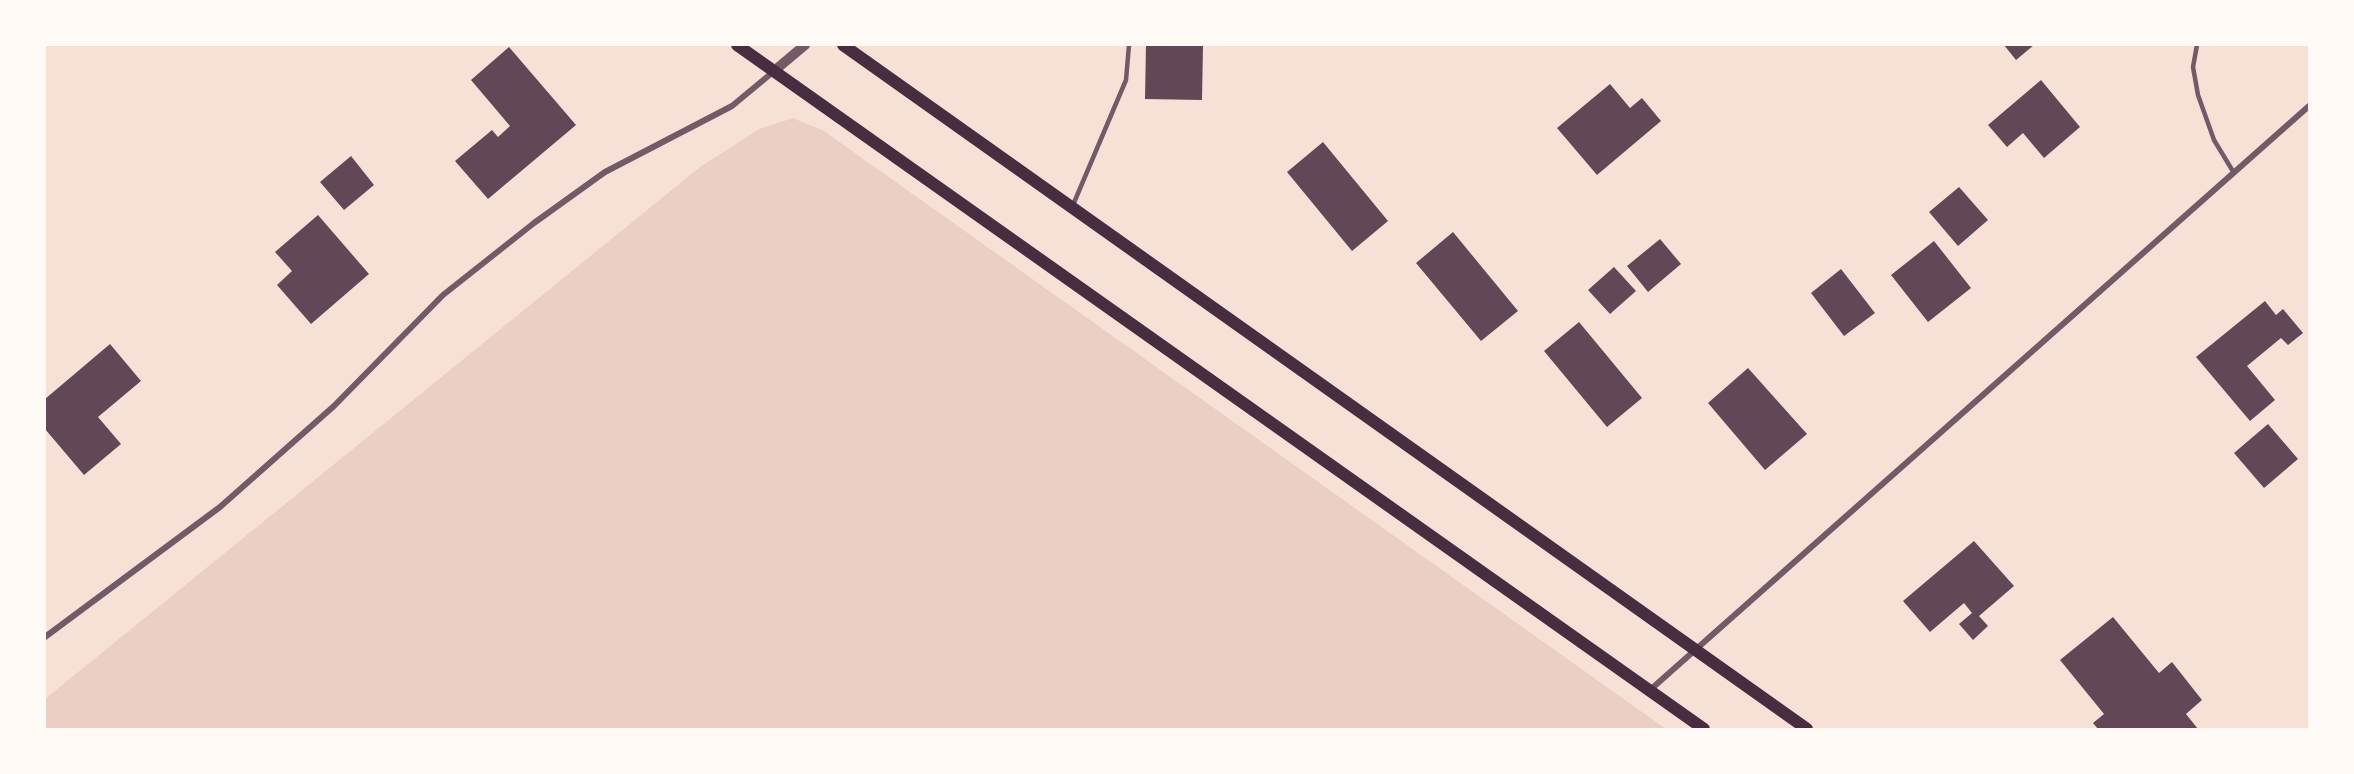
<!DOCTYPE html>
<html>
<head>
<meta charset="utf-8">
<style>
	body { margin:0 }
	#map { position:relative; width:2354px; height:774px; overflow:hidden; background:#f7e1d7; font-family:"PT Sans",sans-serif }
	canvas { display:block }
	.frame { position:absolute; inset:0; border:46px solid #fffaf5; pointer-events:none }
</style>
</head>
<body>
<div id="map">
<canvas width="2354" height="774"></canvas>
<div class="frame"></div>
</div>
<script>
const ctx = document.querySelector('canvas').getContext('2d');
ctx.lineJoin = 'round';
function fillPath(path, color) { ctx.fillStyle = color; ctx.fill(path, 'evenodd'); }
const toPath = rows => new Path2D(rows.map(r => 'M' + r).join(''));
function strokePath(path, color, width, dash) { ctx.strokeStyle = color; ctx.lineWidth = width; ctx.lineCap = dash ? 'butt' : 'round'; ctx.setLineDash(dash || []); ctx.stroke(path); }
fillPath(toPath([
	[793,118,824,131,1666,729,45,729,45,699,700,167,759,129]
]), '#ebcfc5');
fillPath(toPath([
	[1146,45,1203,45,1202,100,1145,99],
	[2004,45,2034,45,2016,60],
	[509,47,576,125,488,199,455,161,492,130,498,137,510,126,471,80],
	[2041,80,2080,127,2044,158,2023,133,2007,147,1988,125],
	[1610,84,1630,108,1642,98,1661,121,1597,175,1557,128],
	[1323,142,1388,221,1352,251,1287,172],
	[351,156,374,185,344,210,320,182],
	[1959,187,1988,220,1958,246,1929,212],
	[318,215,369,274,311,324,277,285,292,271,275,252],
	[1453,232,1518,311,1481,341,1416,263],
	[1660,239,1681,264,1648,292,1627,266],
	[1934,241,1971,288,1928,322,1891,275],
	[1614,267,1636,291,1610,314,1588,290],
	[1841,269,1875,313,1844,336,1811,293],
	[2265,301,2276,315,2283,309,2303,333,2288,345,2281,338,2247,366,2275,400,2250,421,2196,357],
	[1579,322,1642,398,1607,427,1544,351],
	[110,344,141,381,98,417,121,444,84,475,45,429,45,399],
	[1748,368,1807,434,1765,470,1708,403],
	[2268,424,2298,459,2264,488,2234,453],
	[1974,541,2014,586,1979,616,1988,626,1973,640,1959,624,1972,613,1964,603,1930,632,1903,601],
	[2113,617,2159,673,2172,662,2202,700,2186,714,2198,729,2098,729,2093,723,2104,714,2060,660]
]), '#644757');
strokePath(toPath([
	[2197,45,2193,67,2198,95,2214,140,2234,173],
	[1073,205,1126,80,1129,45]
]), '#755966', 4.5);
strokePath(toPath([
	[45,637,220,507,334,406,443,295,534,223,605,172,732,106,773,72],
	[1650,690,2309,106]
]), '#755966', 6);
strokePath(toPath([
	[774,71,805,45]
]), '#755966', 10);
strokePath(toPath([
	[737,45,1704,729],
	[843,45,1807,729]
]), '#4a2c40', 12);
</script>
</body>
</html>
